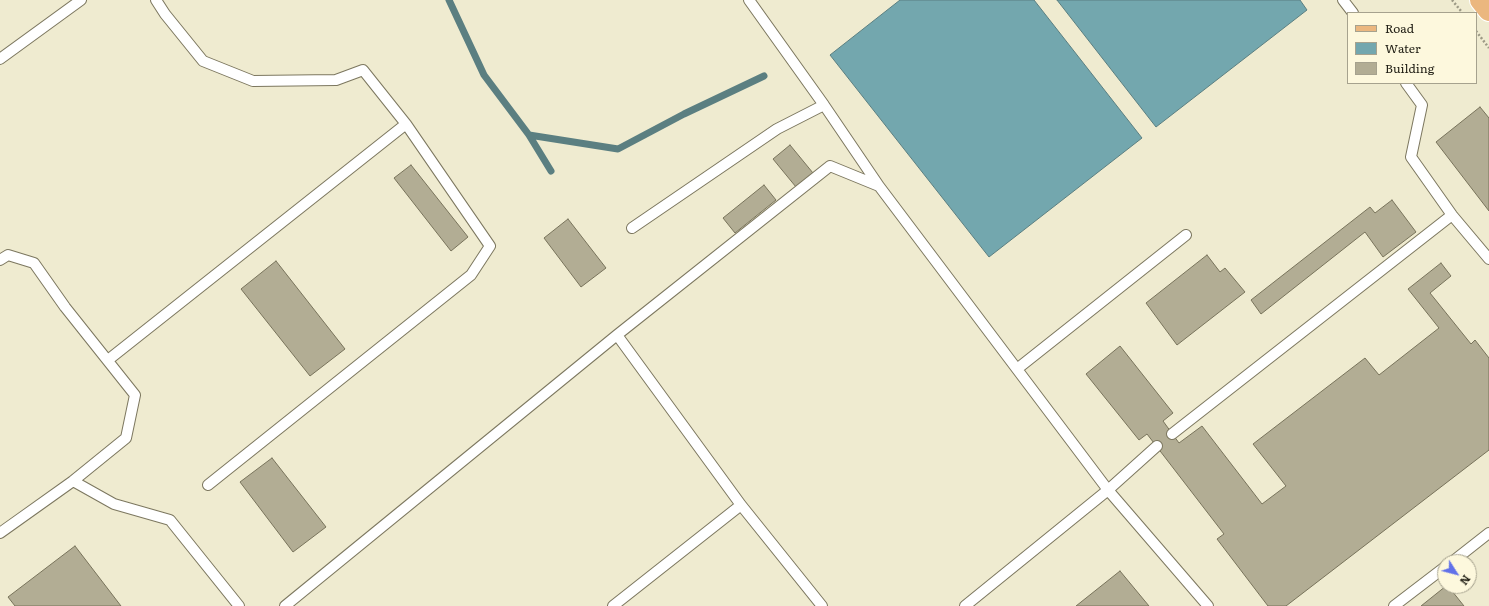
<!DOCTYPE html>
<html>
<head>
<meta charset="utf-8">
<style>
	body { margin:0 }
	#map { position:relative; width:1489px; height:606px; overflow:hidden; background:#efebd0; font-family:Literata,serif }
	canvas { display:block }
	.legend { position:absolute; left:1347px; top:12px; width:130px; height:72px; box-sizing:border-box; background:#fdf8dd; border:1px solid #a6a28e; margin:0; padding:5px 7px; list-style:none; font-size:12px; color:#232117 }
	.legend li { display:flex; align-items:center; gap:8px; height:20px }
	.legend b { width:20px; border:1px solid #a6a28e }
	.north { position:absolute; left:1437px; top:554px; width:40px; height:40px; box-sizing:border-box; background:#fdf8dd; border:1px solid #a6a28e; border-radius:50%; rotate:126deg; font-size:11px; font-weight:700; line-height:16px; text-align:center; color:#232117 }
	.north::after { content:''; display:block; margin:auto; width:14px; height:18px; background:#6171e9; clip-path:polygon(50% 0,100% 100%,50% 72%,0 100%) }
</style>
</head>
<body>
<div id="map">
<canvas width="1489" height="606"></canvas>
<ul class="legend">
<li><b style="height:5px;background:#ebb77f"></b>Road</li>
<li><b style="height:11px;background:#73a7ae"></b>Water</li>
<li><b style="height:11px;background:#b2ad94"></b>Building</li>
</ul>
<div class="north">N</div>
</div>
<script>
const ctx = document.querySelector('canvas').getContext('2d');
ctx.lineJoin = 'round';
function fillPath(path, color) { ctx.fillStyle = color; ctx.fill(path, 'evenodd'); }
const toPath = rows => new Path2D(rows.map(r => 'M' + r).join(''));
function strokePath(path, color, width, dash) { ctx.strokeStyle = color; ctx.lineWidth = width; ctx.lineCap = dash ? 'butt' : 'round'; ctx.setLineDash(dash || []); ctx.stroke(path); }
const water = toPath([
	[900,0,1034,0,1142,138,989,257,830,55,900,0],
	[1057,0,1300,0,1307,10,1156,127,1057,0]
]);
fillPath(water, '#73a7ae');
strokePath(water, '#5b7f81', 1);
strokePath(toPath([
	[449,0,484,75,529,135,618,149,684,114,764,76],
	[529,135,551,171]
]), '#5b7f81', 7);
const building = toPath([
	[1480,107,1489,118,1489,211,1436,142,1480,107],
	[790,145,813,173,796,187,773,159,790,145],
	[411,165,468,237,451,251,394,178,411,165],
	[764,185,776,200,735,233,723,218,764,185],
	[1392,200,1416,232,1383,257,1365,232,1261,314,1251,300,1370,207,1375,213,1392,200],
	[568,219,606,268,581,287,544,238,568,219],
	[1207,255,1220,272,1225,268,1245,292,1177,345,1146,303,1207,255],
	[276,261,345,349,310,376,241,289,276,261],
	[1441,263,1451,276,1430,293,1471,344,1475,340,1489,358,1489,450,1286,606,1268,606,1217,539,1224,534,1147,434,1139,440,1086,374,1120,346,1173,413,1163,421,1179,443,1202,426,1262,504,1286,486,1253,444,1365,358,1379,375,1439,328,1408,289,1441,263],
	[272,458,326,527,293,552,240,482,272,458],
	[75,546,121,606,15,606,8,597,75,546],
	[1120,571,1149,606,1076,606,1120,571],
	[1446,586,1448,586,1464,606,1421,606,1446,586]
]);
fillPath(building, '#b2ad94');
strokePath(building, '#78735b', 1);
const lane = toPath([
	[156,0,165,14,203,61,253,81,336,80,363,70,406,124],
	[749,0,824,105,879,186],
	[1343,0,1353,13],
	[0,59,81,0],
	[1406,83,1422,105,1411,157,1452,215,1489,259],
	[632,228,777,129,824,105],
	[0,260,8,255,34,263,65,307,135,395,126,438,73,481,114,504,170,520,239,606],
	[617,335,741,505,822,606],
	[108,360,406,124,490,246,471,275,208,485],
	[1017,369,1186,235],
	[1172,434,1452,215],
	[0,533,73,481],
	[1452,562,1489,533],
	[285,606,617,335,830,166,879,186,1108,490,1208,606],
	[613,606,741,505],
	[965,606,1108,490,1157,446],
	[1394,606,1445,567]
]);
const primary = toPath([
	[1481,0,1489,10]
]);
strokePath(lane, '#7c775f', 12);
strokePath(primary, '#fff', 24);
strokePath(toPath([
	[1452,0,1461,11],
	[1476,31,1489,48]
]), '#9c9985', 2.5, [2, 2]);
strokePath(lane, '#fff', 10);
strokePath(primary, '#ebb77f', 22);
</script>
</body>
</html>
